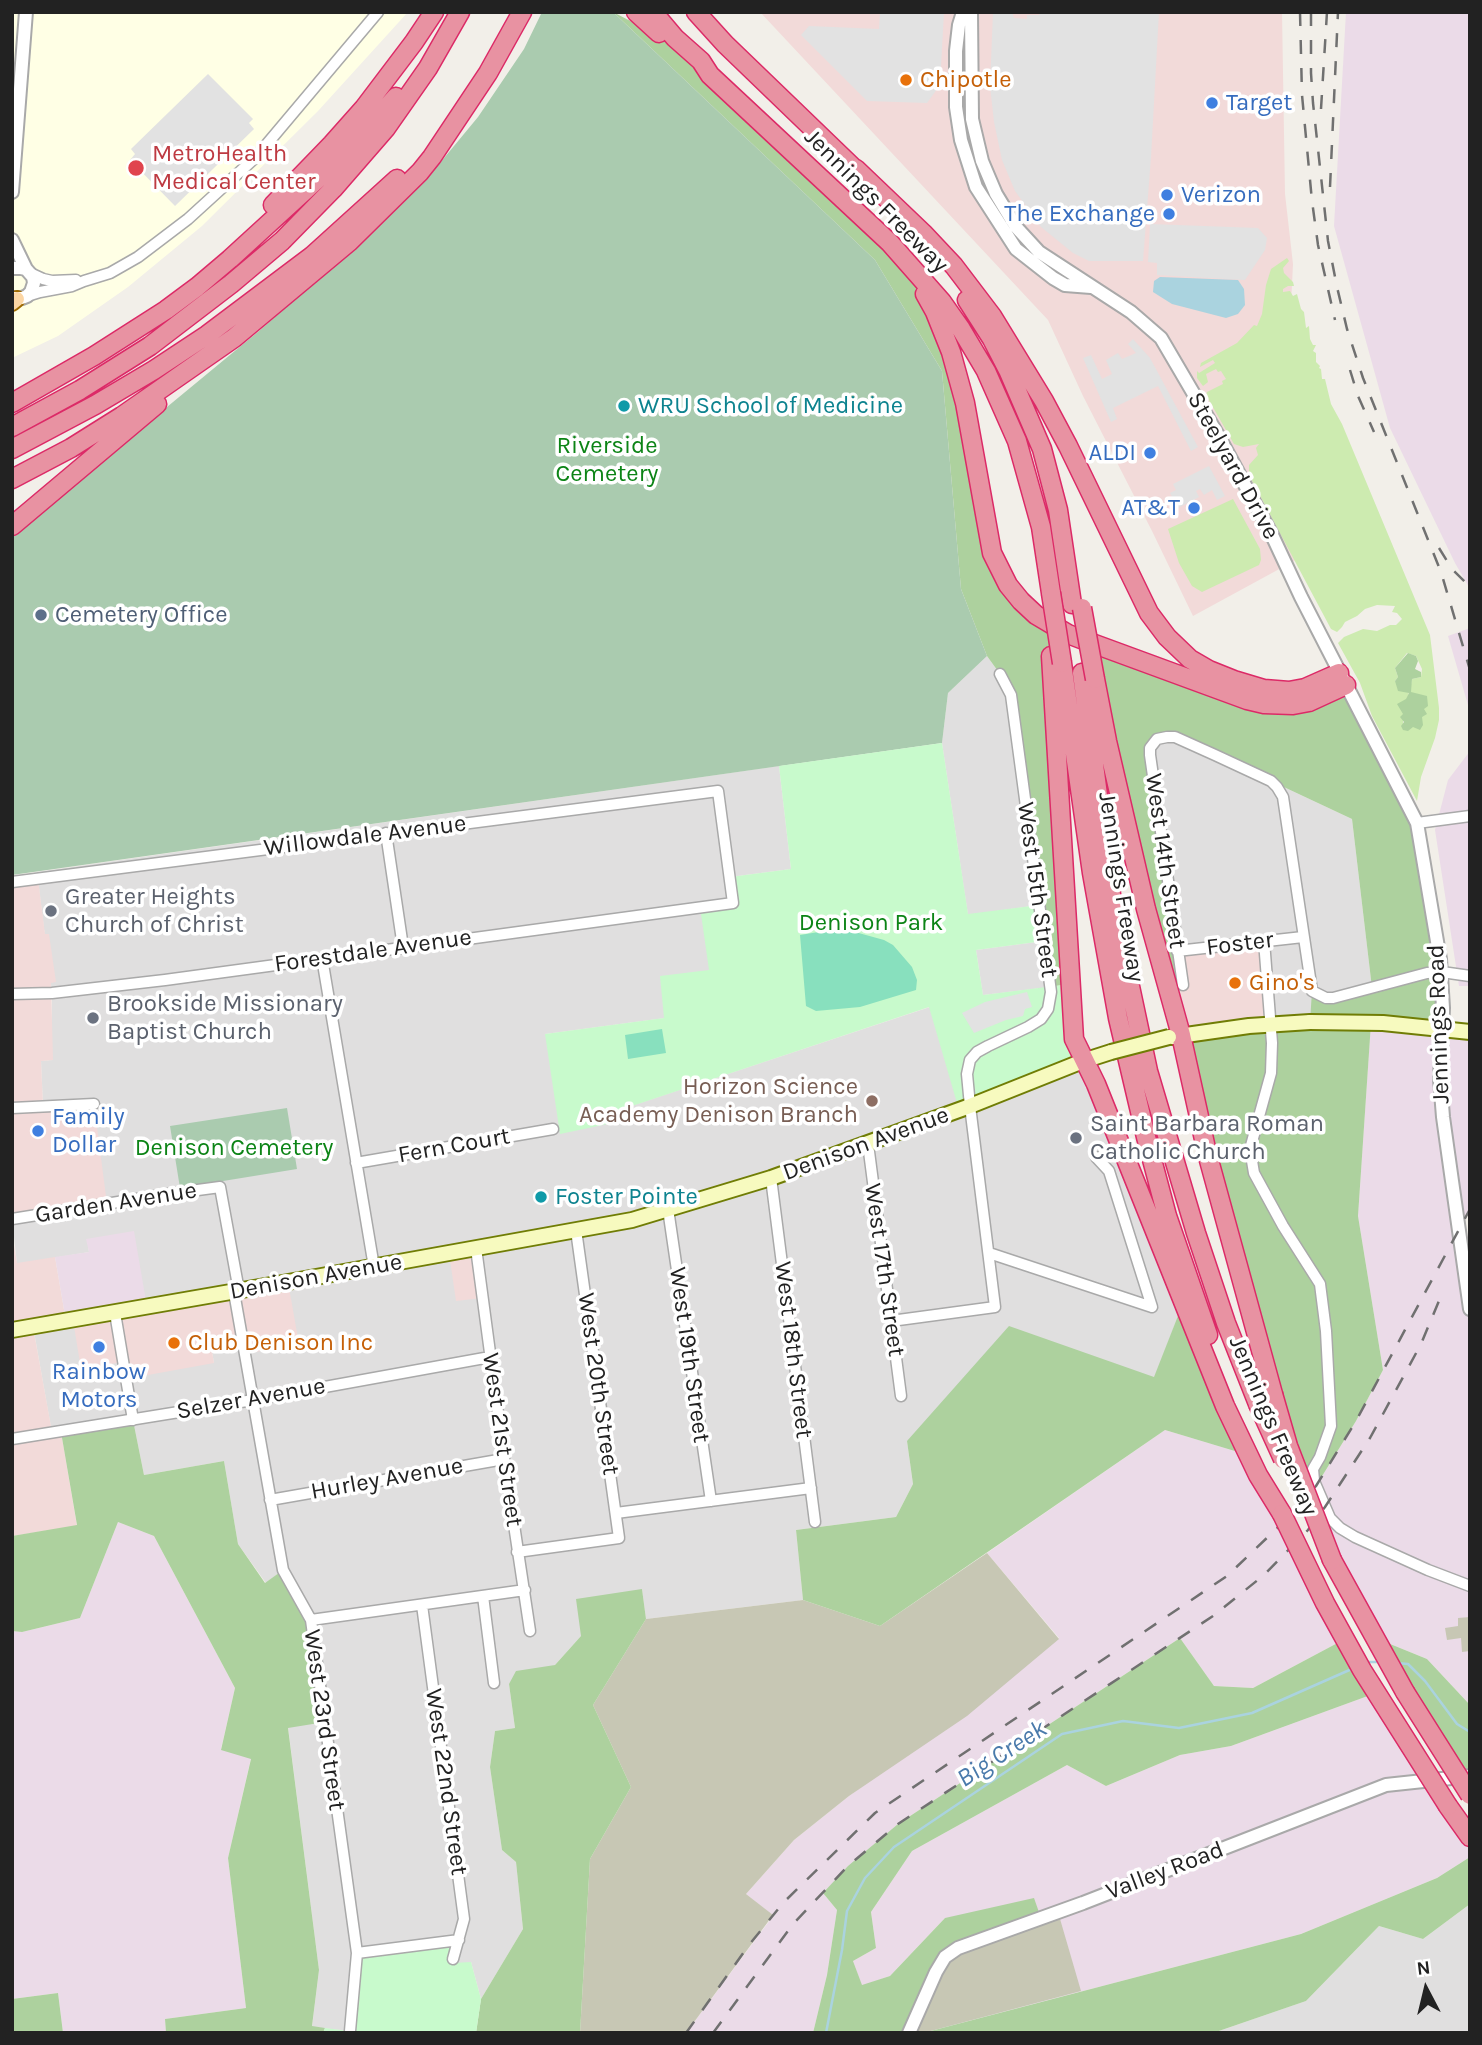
<!DOCTYPE html>
<html>
<head>
<meta charset="utf-8">
<style>
	body { margin:0 }
	#map { position:relative; width:1482px; height:2045px; overflow:hidden; background:#f2efe9; font-family:Karla,sans-serif }
	canvas { display:block }
	.frame { position:absolute; inset:0; border:14px solid #222; pointer-events:none }
	.north { position:absolute; left:1391px; top:1954px; width:70px; height:70px; -webkit-text-stroke:5px #fff; paint-order:stroke; rotate:353deg; font-size:19px; font-weight:700; line-height:28px; text-align:center; color:#222 }
	.north::after { content:''; display:block; margin:auto; width:24px; height:32px; background:#222; clip-path:polygon(50% 0,100% 100%,50% 72%,0 100%) }
</style>
</head>
<body>
<div id="map">
<canvas width="1482" height="2045"></canvas>
<div class="frame"></div>
<div class="north">N</div>
</div>
<script>
const ctx = document.querySelector('canvas').getContext('2d');
ctx.lineJoin = 'round';
function fillPath(path, color) { ctx.fillStyle = color; ctx.fill(path, 'evenodd'); }
const toPath = rows => new Path2D(rows.map(r => 'M' + r).join(''));
function strokePath(path, color, width, dash) { ctx.strokeStyle = color; ctx.lineWidth = width; ctx.lineCap = dash ? 'butt' : 'round'; ctx.setLineDash(dash || []); ctx.stroke(path); }
function write(font, color, halo, rows, align = 'center') {
  ctx.font = font + ' Karla,sans-serif'; ctx.lineWidth = 7; ctx.setLineDash([]); ctx.textBaseline = 'middle'; ctx.strokeStyle = halo; ctx.fillStyle = color; for (const [text, x, y, turn = 0] of rows) {
    ctx.save(); ctx.translate(x, y); ctx.rotate((+turn || 0) * Math.PI / 180); ctx.textAlign = isNaN(turn) ? turn : align; if (halo) ctx.strokeText(text, 0, 0); ctx.fillText(text, 0, 0); ctx.restore();
  }
}
fillPath(toPath([
	[987,656,1000,674,1011,695,1039,905,968,915,942,743,948,693],
	[1167,737,1271,781,1352,819,1372,988,1310,1022,1181,1035,1150,755,1157,739],
	[779,766,791,869,730,877,733,903,709,970,665,1018,545,1034,617,1122,613,1112,930,1007,1083,1061,1183,1303,1155,1377,907,1441,913,1484,896,1517,796,1530,803,1600,646,1619,642,1589,581,1636,555,1665,509,1684,515,1728,495,1731,490,1767,502,1850,516,1862,523,1929,481,1999,471,1962,350,2031,312,2027,319,1970,288,1727,283,1570,266,1583,238,1544,224,1461,144,1475,133,1420,52,1433,33,1326,73,1320,123,1362,214,1363,211,1346,243,1341,298,1344,147,1307,87,1239,89,1252,17,1264,12,1219,43,1106,41,1061,52,1060,52,993,37,872],
	[1044,941,1050,987,983,995,976,950],
	[1470,1904,1470,2033,1213,2033,1306,2001,1379,1926,1423,1939]
]), '#e0dfdf');
fillPath(toPath([
	[760,12,1282,12,1285,194,1293,264,1291,305,1362,524,1193,616,1152,531,1083,396,1048,320],
	[38,879,45,934,49,934,56,982,51,983,53,1060,41,1061,43,1106,94,1104,107,1204,12,1219,12,882],
	[1264,941,1271,1024,1181,1035,1167,989,1177,951],
	[12,1233,17,1263,55,1257,66,1321,33,1327,52,1432,61,1432,77,1526,12,1536],
	[476,1248,482,1298,456,1301,449,1253],
	[288,1282,299,1344,245,1354,242,1341,211,1346,214,1363,126,1379,123,1362,81,1369,73,1320]
]), '#f2dad9');
fillPath(toPath([
	[1346,12,1470,12,1470,589,1455,563,1390,428,1334,226],
	[1470,628,1470,712,1448,636],
	[1470,751,1470,986,1459,986,1435,830,1448,780],
	[1371,1022,1470,1032,1470,1209,1459,1228,1462,1252,1470,1252,1470,1705,1427,1659,1373,1637,1332,1560,1316,1486,1356,1421,1383,1370,1358,1216],
	[134,1231,147,1307,66,1321,55,1257,89,1252,86,1239],
	[1165,1430,1248,1455,1345,1639,1253,1688,1214,1686,1180,1638,898,1824,823,1893,837,1910,827,1975,813,2033,686,2033,773,1916,746,1894,794,1840,849,1796,1059,1638,987,1553],
	[118,1522,154,1536,235,1688,221,1749,251,1758,228,1858,246,2008,165,2019,166,2033,63,2033,58,1993,12,1999,12,1631,22,1632,80,1618],
	[1376,1693,1470,1837,1470,1857,1437,1878,1301,1934,923,2033,945,1918,890,1976,862,1986,853,1961,876,1948,871,1912,912,1851,1067,1765,1106,1786,1180,1755,1231,1746]
]), '#ebdbe8');
fillPath(toPath([
	[12,12,408,12,318,111,202,226,128,287,58,336,12,358]
]), '#ffffe5');
fillPath(toPath([
	[987,1553,1059,1639,967,1716,849,1796,794,1840,746,1894,773,1915,686,2033,580,2033,590,1859,631,1787,593,1705,646,1619,803,1600,880,1626],
	[1470,1617,1470,1651,1462,1652,1461,1638,1447,1640,1445,1628,1458,1626,1458,1618],
	[1058,1912,1081,1991,923,2033,909,2033,945,1957]
]), '#c7c7b4');
fillPath(toPath([
	[1287,258,1289,261,1283,268,1284,273,1293,282,1294,286,1288,286,1283,289,1283,292,1290,291,1293,296,1297,294,1301,309,1304,312,1306,328,1309,326,1310,339,1313,345,1316,345,1313,351,1316,353,1316,362,1320,366,1319,368,1321,369,1322,379,1325,379,1331,404,1342,424,1430,635,1439,708,1439,720,1435,738,1421,777,1417,801,1372,716,1360,683,1338,643,1344,637,1363,629,1377,631,1390,625,1396,625,1402,619,1397,613,1392,612,1395,606,1377,605,1365,609,1357,616,1345,622,1342,627,1337,632,1331,629,1249,475,1249,465,1258,455,1256,448,1259,444,1243,447,1234,444,1206,395,1207,392,1223,384,1222,381,1226,379,1221,371,1218,372,1216,369,1206,374,1208,382,1203,386,1197,378,1197,371,1199,373,1215,363,1213,360,1200,367,1201,363,1237,343,1254,325,1257,326,1262,314,1266,285,1271,269],
	[1407,653,1416,656,1422,669,1421,677,1412,679,1403,730,1403,714,1409,692,1395,681,1398,677,1395,668],
	[1233,499,1260,549,1261,560,1259,565,1202,592,1192,586,1179,563,1168,529]
]), '#cdebb0');
fillPath(toPath([
	[613,12,667,40,890,243,935,312,992,553,1051,629,1070,984,1050,987,1011,695,1000,674,987,656,961,589,942,371,875,260],
	[1089,642,1247,700,1346,685,1417,823,1439,952,1442,1028,1371,1023,1358,1216,1383,1370,1356,1421,1308,1499,1181,1035,1310,1022,1312,991,1319,996,1372,988,1352,819,1271,781,1167,737,1150,748,1183,985,1167,989],
	[1408,653,1416,656,1418,661,1415,669,1421,672,1421,677,1412,679,1411,692,1427,696,1428,706,1424,709,1427,714,1422,717,1423,725,1420,730,1413,727,1408,731,1403,730,1401,726,1404,722,1400,717,1403,714,1397,704,1406,699,1409,693,1398,691,1395,681,1398,677,1395,668],
	[1183,1303,1248,1455,1165,1430,880,1626,803,1600,796,1530,896,1517,913,1484,907,1441,1009,1326,1154,1377],
	[133,1420,144,1475,224,1461,238,1544,265,1583,283,1570,311,1620,325,1722,288,1728,319,1970,312,2026,325,2028,323,2033,166,2033,165,2019,246,2008,228,1858,251,1759,221,1750,235,1688,154,1536,118,1522,80,1618,22,1632,12,1631,12,1536,77,1525,61,1432],
	[642,1589,646,1619,593,1705,631,1787,590,1859,580,2033,476,2033,481,1999,523,1929,516,1862,502,1850,490,1767,495,1731,515,1728,509,1684,516,1671,555,1665,581,1636,576,1599],
	[1373,1637,1427,1659,1470,1705,1470,1795],
	[1180,1638,1214,1686,1253,1688,1345,1639,1376,1693,1231,1746,1180,1755,1106,1786,1067,1765,912,1851,871,1912,876,1948,853,1961,862,1985,890,1976,945,1918,1034,1898,1041,1918,945,1957,909,2033,813,2033,827,1975,837,1910,823,1893,848,1866,898,1824],
	[1470,1857,1470,1904,1423,1939,1379,1926,1306,2001,1213,2033,923,2033,1301,1934,1437,1878],
	[58,1993,63,2033,12,2033,12,1999]
]), '#add19e');
fillPath(toPath([
	[542,12,613,12,875,260,942,371,961,589,987,656,948,693,942,743,12,875,12,535,259,331,365,238,425,181,478,117,524,49],
	[287,1108,297,1169,180,1188,170,1126]
]), '#aacbaf');
fillPath(toPath([
	[942,743,968,914,1039,905,1044,941,976,950,983,995,1070,984,1083,1061,959,1110,929,1007,614,1112,617,1122,560,1134,545,1034,664,1018,660,976,709,970,700,907,733,902,730,877,791,869,779,766],
	[459,1940,453,1963,471,1962,481,1999,476,2033,323,2033,325,2028,349,2031,357,1953]
]), '#c8facc');
fillPath(toPath([
	[831,930,855,932,884,940,893,945,912,967,917,980,916,990,860,1007,816,1011,806,1006,800,935],
	[662,1029,666,1053,628,1059,625,1035]
]), '#88e0be');
fillPath(toPath([
	[880,12,944,12,940,85,927,103,867,101,801,35,809,26,879,29],
	[993,12,1012,12,1014,18,1027,19,1027,15,1039,15,1039,12,1159,12,1151,157,1143,261,1089,261,1073,253,1041,227,1015,191,1002,160,994,122,990,86],
	[208,74,253,119,249,123,254,129,175,206,130,160,135,154,131,149],
	[1150,224,1258,228,1267,238,1265,250,1245,280,1157,275,1157,263,1148,262],
	[1133,339,1150,358,1198,447,1191,451,1158,386,1113,408,1117,419,1111,422,1083,358,1091,355,1102,379,1112,374,1106,360,1118,353,1122,359,1136,353,1128,344],
	[1209,466,1225,496,1217,500,1212,490,1204,495,1200,489,1196,491,1199,497,1178,508,1170,493,1176,490,1173,484],
	[1027,992,1032,1007,1025,1009,1023,1016,1006,1020,974,1033,962,1013,985,1002]
]), '#e2e2e2');
fillPath(toPath([
	[1160,277,1238,280,1244,289,1245,305,1238,314,1226,318,1172,304,1153,292,1154,281]
]), '#aad3df');
strokePath(toPath([
	[1366,1662,1380,1662],
	[1397,1663,1408,1664,1425,1681,1457,1724,1470,1732],
	[826,2033,842,1950,847,1911,865,1878,894,1847,1062,1734,1123,1721,1179,1728,1252,1713,1354,1668]
]), '#aad3df', 2.5);
const minor = toPath([
	[30,273,43,279,52,281,76,280],
	[27,296,40,292,72,286,84,281,110,273,138,257,188,219,256,157,378,12],
	[1417,823,1470,816],
	[386,833,403,947],
	[12,882,718,791,733,903,165,980,52,993,12,994],
	[1264,941,1272,1043,1271,1073,1250,1149,1254,1173,1283,1226,1320,1284,1326,1331,1331,1426,1320,1457,1313,1469,1314,1481,1330,1518,1340,1528,1355,1537,1428,1570,1470,1586],
	[1177,951,1303,937],
	[322,958,374,1267],
	[1183,985,1150,755,1150,748,1157,739,1167,737,1175,737,1215,755,1271,781,1277,787,1283,797,1312,991,1326,998,1333,998,1427,973,1442,972,1470,976],
	[12,1108,94,1104],
	[868,1144,901,1396],
	[1096,1157,1109,1171,1152,1307],
	[356,1163,553,1129],
	[771,1178,815,1522],
	[668,1209,711,1501],
	[12,1219,168,1194,220,1187,239,1291],
	[476,1248,505,1465,530,1631],
	[989,1253,1152,1307],
	[234,1292,283,1570,311,1620,357,1953,350,2031],
	[115,1313,133,1420],
	[891,1321,995,1307,970,1106,967,1074,970,1060,977,1052,988,1046,1028,1027,1041,1019,1048,1009,1051,992,1011,695,1000,674],
	[12,1439,253,1400,490,1357],
	[270,1500,504,1459],
	[616,1513,811,1488],
	[517,1552,619,1538,576,1230],
	[483,1596,494,1683],
	[422,1605,464,1919,453,1959],
	[311,1620,525,1590],
	[357,1953,459,1940]
]);
const tertiary = toPath([
	[963,12,959,25,956,51,956,107,961,140,976,187,1016,249,1053,278,1065,285,1091,287],
	[971,12,972,119,982,161,996,194,1016,227,1039,252,1131,312,1161,338,1219,437,1272,535,1301,597,1417,823,1440,959,1443,1008,1440,1079,1443,1117,1470,1309],
	[12,192,26,12],
	[12,240,26,269],
	[12,268,21,268,26,269,33,277,34,283,31,292,27,296,22,298,12,298],
	[909,2033,936,1972,945,1957,958,1948,1083,1903,1386,1785,1470,1776]
]);
const secondary = toPath([
	[1172,1037,1249,1026,1310,1022],
	[12,1330,288,1282,632,1220,771,1178,970,1106,1083,1061,1111,1052]
]);
const primary = toPath([
	[12,303,17,299]
]);
const motorway = toPath([
	[636,12,659,33],
	[653,12,675,38,701,61,710,75,890,243,942,302,961,329,986,371,1017,441,1041,527,1051,593],
	[696,12,725,44,863,177],
	[856,169,923,233,954,266,992,316,1044,401,1068,446,1149,613,1167,637,1190,659,1209,670,1234,680,1264,689,1289,691,1305,688,1339,673],
	[273,205,332,144,364,108,414,42,434,12],
	[925,294,935,312,951,352,965,403,992,553,1008,585,1021,601,1036,615,1068,634,1089,642,1247,700,1264,704,1293,705,1309,702,1346,685],
	[967,300,992,339,1008,370,1042,449,1058,510,1072,604],
	[12,403,94,356,166,310,197,287,230,259,324,173,361,136,396,97],
	[12,427,80,390,150,346,231,284,282,241,333,189,386,128,428,68,460,12],
	[12,449,95,405,154,370,207,335,312,256,397,179],
	[12,479,71,448,122,416,234,338,349,242,420,172,432,157,488,73,522,12],
	[12,526,157,404],
	[1051,656,1074,1039,1096,1084,1225,1406,1258,1475,1282,1514],
	[1062,663,1092,873,1118,1018,1146,1137,1167,1216,1208,1335],
	[1082,673,1112,902,1148,1071,1196,1233,1226,1323,1258,1404],
	[1095,679,1107,741,1146,909,1181,1035,1207,1153,1273,1394],
	[1332,1560,1405,1692],
	[1448,1806,1470,1837]
]);
strokePath(minor, '#a9a9a9', 13);
strokePath(tertiary, '#a9a9a9', 16);
strokePath(secondary, '#707d05', 18);
strokePath(primary, '#a06b00', 18);
strokePath(motorway, '#dc2a67', 21);
strokePath(minor, '#fff', 10);
strokePath(tertiary, '#fff', 12);
strokePath(secondary, '#f7fabf', 14);
strokePath(primary, '#fcd6a4', 14);
strokePath(motorway, '#e892a2', 18);
strokePath(toPath([
	[1300,12,1302,95,1312,201,1318,245,1335,320],
	[1311,12,1311,73,1313,103,1328,241,1337,287,1347,329,1363,378,1441,572,1470,670],
	[1321,109,1327,12],
	[1330,187,1338,12],
	[1350,370,1358,396,1374,432],
	[1439,548,1452,569,1470,587],
	[686,2033,749,1945,783,1903,875,1813,1227,1576,1292,1514,1316,1486,1356,1421,1470,1209],
	[713,2033,793,1924,848,1866,898,1824,1213,1616,1264,1575,1308,1530,1325,1507,1370,1438,1421,1344,1441,1296]
]), '#707070', 2.5, [14, 14]);
const secondaryBridge = toPath([
	[1310,1022,1383,1023,1470,1032],
	[1111,1052,1169,1037]
]);
const motorwayBridge = toPath([
	[1051,593,1062,663],
	[1082,608,1095,679],
	[1273,1394,1288,1446,1332,1560],
	[1258,1404,1283,1459],
	[1282,1514,1325,1603,1362,1670,1448,1806],
	[1405,1692,1470,1795]
]);
strokePath(secondaryBridge, '#707d05', 18, []);
strokePath(motorwayBridge, '#dc2a67', 21, []);
strokePath(secondaryBridge, '#f7fabf', 14);
strokePath(motorwayBridge, '#e892a2', 18);
for (const [x, y, r, color] of [
	[906,80,7,"#e8710a"],
	[1212,103,7,"#3f7fe0"],
	[136,168,9,"#e0444e"],
	[1167,195,7,"#3f7fe0"],
	[1169,214,7,"#3f7fe0"],
	[624,406,7,"#0f9aa8"],
	[1150,453,7,"#3f7fe0"],
	[1194,508,7,"#3f7fe0"],
	[41,615,7,"#5c6f8a"],
	[51,911,7,"#6b7280"],
	[1235,983,7,"#e8710a"],
	[93,1018,7,"#6b7280"],
	[872,1101,7,"#8d6e63"],
	[38,1131,7,"#3f7fe0"],
	[1076,1138,7,"#6b7280"],
	[541,1197,7,"#0f9aa8"],
	[174,1343,7,"#e8710a"],
	[99,1347,7,"#3f7fe0"]
]) { const dot = new Path2D(); dot.arc(x, y, r, 0, 2 * Math.PI); ctx.fillStyle = color; ctx.fill(dot); strokePath(dot, '#fff', 2.5); }
write('24px', '#c56008', '#fff', [
	["Chipotle",920,80],
	["Gino's",1249,983],
	["Club Denison Inc",188,1343]
], 'left');
write('24px', '#366cbe', '#fff', [
	["Target",1226,103],
	["Verizon",1181,195],
	["The Exchange",1155,214,"right"],
	["ALDI",1136,453,"right"],
	["AT&T",1180,508,"right"],
	["Family",52,1117],
	["Dollar",52,1145],
	["Rainbow",99,1372,"center"],
	["Motors",99,1400,"center"]
], 'left');
write('24px', '#be3a42', '#fff', [
	["MetroHealth",152,154],
	["Medical Center",152,182]
], 'left');
write('24px', '#222', '#fff', [
	["Jennings Freeway",876,201,45],
	["Steelyard Drive",1233,466,61],
	["Willowdale Avenue",365,836,-7],
	["West 14th Street",1165,861,82],
	["Jennings Freeway",1121,887,81],
	["West 15th Street",1037,890,82],
	["Foster",1240,944,-7],
	["Forestdale Avenue",373,951,-8],
	["Jennings Road",1439,1024,-92],
	["Denison Avenue",866,1144,-20],
	["Fern Court",454,1146,-10],
	["Garden Avenue",116,1203,-9],
	["West 17th Street",884,1270,82],
	["Denison Avenue",316,1277,-10],
	["West 18th Street",793,1350,83],
	["West 19th Street",689,1355,82],
	["West 20th Street",598,1384,82],
	["Selzer Avenue",251,1399,-10],
	["Jennings Freeway",1273,1426,67],
	["West 21st Street",502,1440,82],
	["Hurley Avenue",387,1479,-10],
	["West 23rd Street",324,1720,82],
	["West 22nd Street",446,1782,82],
	["Valley Road",1165,1871,-21]
]);
write('24px', '#0d838f', '#fff', [
	["WRU School of Medicine",638,406],
	["Foster Pointe",555,1197]
], 'left');
write('24px', '#0c8416', '#fff', [
	["Riverside",607,446],
	["Cemetery",607,474],
	["Denison Park",871,923],
	["Denison Cemetery",234,1148]
]);
write('24px', '#4e5e75', '#fff', [
	["Cemetery Office",55,615]
], 'left');
write('24px', '#5b616d', '#fff', [
	["Greater Heights",65,897],
	["Church of Christ",65,925],
	["Brookside Missionary",107,1004],
	["Baptist Church",107,1032],
	["Saint Barbara Roman",1090,1124],
	["Catholic Church",1090,1152]
], 'left');
write('24px', '#785e54', '#fff', [
	["Horizon Science",858,1087],
	["Academy Denison Branch",858,1115]
], 'right');
write('italic 26px', '#4a7aab', '#fff', [
	["Big Creek",1002,1754,-33]
]);
</script>
</body>
</html>
